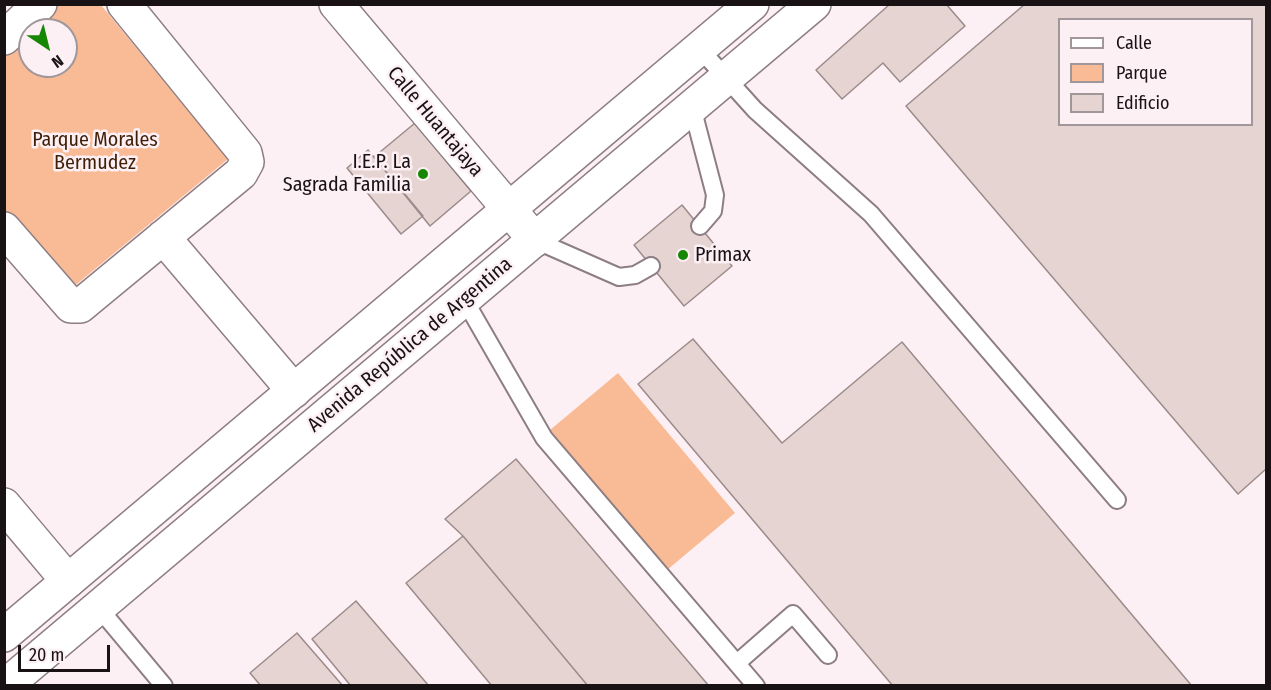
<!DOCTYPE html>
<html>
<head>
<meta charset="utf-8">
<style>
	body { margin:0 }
	#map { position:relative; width:1271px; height:690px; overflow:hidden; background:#fdf0f5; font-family:"Fira Sans Condensed",sans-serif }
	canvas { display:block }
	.frame { position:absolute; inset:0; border:6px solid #181214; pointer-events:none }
	.legend { position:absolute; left:1058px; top:18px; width:195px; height:108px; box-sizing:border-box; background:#fdf0f5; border:2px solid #a1979b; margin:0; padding:8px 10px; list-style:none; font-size:18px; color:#181214 }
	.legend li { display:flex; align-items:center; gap:12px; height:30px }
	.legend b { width:30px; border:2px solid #a1979b }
	.north { position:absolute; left:18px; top:18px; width:60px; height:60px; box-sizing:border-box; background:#fdf0f5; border:2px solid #a1979b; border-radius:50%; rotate:145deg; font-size:16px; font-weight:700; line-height:24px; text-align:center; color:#181214 }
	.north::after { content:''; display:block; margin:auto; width:21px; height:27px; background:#158703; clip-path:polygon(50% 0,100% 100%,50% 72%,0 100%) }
	.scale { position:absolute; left:18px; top:645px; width:92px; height:27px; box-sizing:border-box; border:3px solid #181214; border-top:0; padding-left:8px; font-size:18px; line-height:21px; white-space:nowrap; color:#181214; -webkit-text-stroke:4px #fdf0f5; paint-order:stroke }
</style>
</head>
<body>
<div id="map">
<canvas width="1271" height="690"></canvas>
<div class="frame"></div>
<ul class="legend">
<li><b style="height:8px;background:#fff"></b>Calle</li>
<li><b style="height:16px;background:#f9bb95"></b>Parque</li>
<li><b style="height:16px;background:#e6d4d2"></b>Edificio</li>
</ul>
<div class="north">N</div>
<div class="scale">20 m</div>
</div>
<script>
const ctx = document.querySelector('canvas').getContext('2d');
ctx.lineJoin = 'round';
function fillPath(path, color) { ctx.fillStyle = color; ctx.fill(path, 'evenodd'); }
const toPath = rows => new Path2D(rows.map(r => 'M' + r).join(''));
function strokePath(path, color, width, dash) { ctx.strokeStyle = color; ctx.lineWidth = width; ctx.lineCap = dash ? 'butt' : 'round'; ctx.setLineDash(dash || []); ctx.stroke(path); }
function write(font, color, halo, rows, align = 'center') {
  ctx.font = font + ' "Fira Sans Condensed",sans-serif'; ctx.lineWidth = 5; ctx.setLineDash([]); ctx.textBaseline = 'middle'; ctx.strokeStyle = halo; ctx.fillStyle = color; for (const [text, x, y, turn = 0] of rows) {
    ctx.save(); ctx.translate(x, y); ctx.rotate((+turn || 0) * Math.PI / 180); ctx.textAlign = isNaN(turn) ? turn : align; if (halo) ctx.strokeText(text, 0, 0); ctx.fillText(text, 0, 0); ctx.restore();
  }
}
fillPath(toPath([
	[57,5,101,5,228,159,66,293,5,220,4,48],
	[30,30,66,30,66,66,30,66],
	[618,373,735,513,667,570,550,430]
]), '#f9bb95');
const building = toPath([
	[890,4,946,4,965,26,900,82,883,63,842,99,816,70,890,4],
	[1025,4,1266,4,1266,469,1238,494,906,106,1025,4],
	[1060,20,1252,20,1252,124,1060,124,1060,20],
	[415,123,471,191,430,226,374,157,415,123],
	[368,150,423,216,401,234,347,168,368,150],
	[682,205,732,266,684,306,634,245,682,205],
	[693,339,782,443,902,342,1192,686,893,686,638,384,693,339],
	[516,459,709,686,588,686,463,536,445,519,516,459],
	[463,536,588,686,492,686,406,583,463,536],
	[356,601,429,686,351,686,312,639,356,601],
	[297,633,343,686,261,686,250,673,297,633]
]);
fillPath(building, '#e6d4d2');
strokePath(building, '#9b8a89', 1.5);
const service = toPath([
	[700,49,755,110,871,214,1117,500],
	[692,107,715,195,713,211,700,226],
	[535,240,619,277,635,275,651,266],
	[464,299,544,438,756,686],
	[98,607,164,686],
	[737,663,793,614,828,655]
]);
const minor = toPath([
	[336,4,535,240],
	[4,38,40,4],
	[4,229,71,306,80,306,241,173,247,162,245,153,124,4],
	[163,237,294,391],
	[4,505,68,581]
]);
const secondary = toPath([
	[4,635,752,4],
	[5,686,814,4]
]);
strokePath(service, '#8d7e84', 20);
strokePath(minor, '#8d7e84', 36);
strokePath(secondary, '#8d7e84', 36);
strokePath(service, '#fff', 16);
strokePath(minor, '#fff', 33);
strokePath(secondary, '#fff', 33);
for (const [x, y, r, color] of [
	[423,174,6,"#158703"],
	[683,255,6,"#158703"]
]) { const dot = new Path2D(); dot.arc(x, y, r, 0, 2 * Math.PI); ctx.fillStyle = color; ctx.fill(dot); strokePath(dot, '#fdf0f5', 2); }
write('20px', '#181214', '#fdf0f5', [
	["Calle Huantajaya",435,122,50],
	["Avenida República de Argentina",410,345,-40]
]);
write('20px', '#411f06', '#fdf0f5', [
	["Parque Morales",95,140],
	["Bermudez",95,163]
]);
write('20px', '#181214', '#fdf0f5', [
	["I.E.P. La",411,162],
	["Sagrada Familia",411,185],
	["Primax",695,255,"left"]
], 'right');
</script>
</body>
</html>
